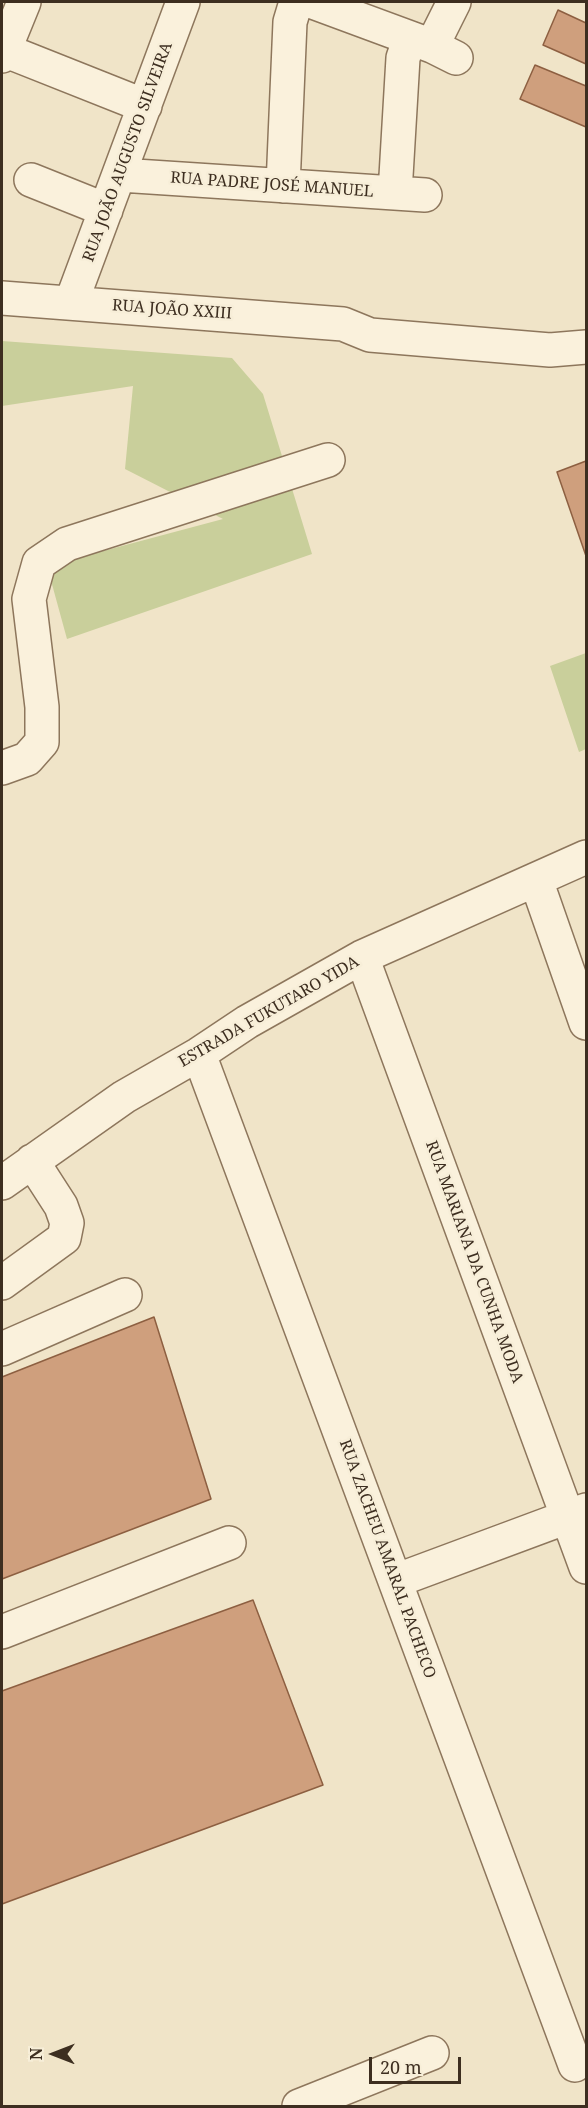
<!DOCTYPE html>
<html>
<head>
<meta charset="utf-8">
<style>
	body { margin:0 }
	#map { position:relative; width:588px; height:2108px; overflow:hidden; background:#f0e4c8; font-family:"Noto Serif",serif }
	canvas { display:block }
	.frame { position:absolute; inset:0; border:3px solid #3d2e20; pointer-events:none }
	.north { position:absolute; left:24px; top:2024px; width:60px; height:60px; -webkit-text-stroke:4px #f7eed8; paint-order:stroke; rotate:270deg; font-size:16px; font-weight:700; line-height:24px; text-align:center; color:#3d2e20 }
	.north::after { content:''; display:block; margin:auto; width:21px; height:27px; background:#3d2e20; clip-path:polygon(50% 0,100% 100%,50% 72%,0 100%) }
	.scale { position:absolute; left:369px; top:2057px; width:92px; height:27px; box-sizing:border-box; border:3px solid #3d2e20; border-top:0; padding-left:8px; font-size:18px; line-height:21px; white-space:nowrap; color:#3d2e20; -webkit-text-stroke:4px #f7eed8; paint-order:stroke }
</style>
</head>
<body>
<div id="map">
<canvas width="588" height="2108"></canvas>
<div class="frame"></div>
<div class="north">N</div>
<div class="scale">20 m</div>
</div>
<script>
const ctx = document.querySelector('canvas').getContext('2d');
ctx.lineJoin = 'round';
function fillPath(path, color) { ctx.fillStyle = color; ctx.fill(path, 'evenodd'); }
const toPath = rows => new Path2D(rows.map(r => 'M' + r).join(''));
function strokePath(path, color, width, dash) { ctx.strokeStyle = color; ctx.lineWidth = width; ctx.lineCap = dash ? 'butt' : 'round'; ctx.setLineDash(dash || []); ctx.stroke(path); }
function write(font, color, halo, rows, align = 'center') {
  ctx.font = font + ' "Noto Serif",serif'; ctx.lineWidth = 5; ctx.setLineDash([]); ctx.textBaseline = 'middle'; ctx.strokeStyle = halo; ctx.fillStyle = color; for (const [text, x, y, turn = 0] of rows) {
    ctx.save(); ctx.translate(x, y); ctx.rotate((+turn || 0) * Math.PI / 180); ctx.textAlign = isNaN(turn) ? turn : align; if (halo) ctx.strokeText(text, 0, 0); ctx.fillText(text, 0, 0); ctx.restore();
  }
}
fillPath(toPath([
	[2,341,232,358,263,394,312,554,67,639,47,566,223,519,125,469,133,386,2,406],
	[586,653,586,749,579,752,550,666]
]), '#c9cf9b');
const building = toPath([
	[558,10,586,23,586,64,543,45,558,10],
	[535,65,586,86,586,127,520,99,535,65],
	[586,461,586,556,557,472,586,461],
	[154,1317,211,1499,2,1579,2,1377,154,1317],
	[253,1600,323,1785,2,1904,2,1691,253,1600]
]);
fillPath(building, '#cf9f7d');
strokePath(building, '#8d5f41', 1.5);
const minor = toPath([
	[313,2,432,46,456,58],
	[432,46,454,2],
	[4,50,145,106],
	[2,56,24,2],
	[120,175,425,195],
	[31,180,106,210],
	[283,186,290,22,296,2],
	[395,193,403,58,410,38],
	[2,298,343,324,370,335,550,350,586,347],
	[71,303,183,2],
	[2,768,27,759,42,742,42,707,29,599,39,563,67,544,328,460],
	[536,880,586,1023],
	[362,957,586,1567],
	[199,1054,575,2065],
	[2,1183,124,1097,199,1054,247,1022,362,957,586,857],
	[2,1283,64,1238,67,1223,61,1206,32,1161],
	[2,1349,125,1295],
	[395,1581,586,1510],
	[2,1632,229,1543],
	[299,2106,432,2053]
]);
strokePath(minor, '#8d765c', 36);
strokePath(minor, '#faf1dc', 33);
write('16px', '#3d2e20', '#f7eed8', [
	["RUA JOÃO AUGUSTO SILVEIRA",128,152,-70],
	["RUA PADRE JOSÉ MANUEL",272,185,4],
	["RUA JOÃO XXIII",172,310,4],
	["ESTRADA FUKUTARO YIDA",269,1012,-30],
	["RUA MARIANA DA CUNHA MODA",474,1262,70],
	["RUA ZACHEU AMARAL PACHECO",387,1559,70]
]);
</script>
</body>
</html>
